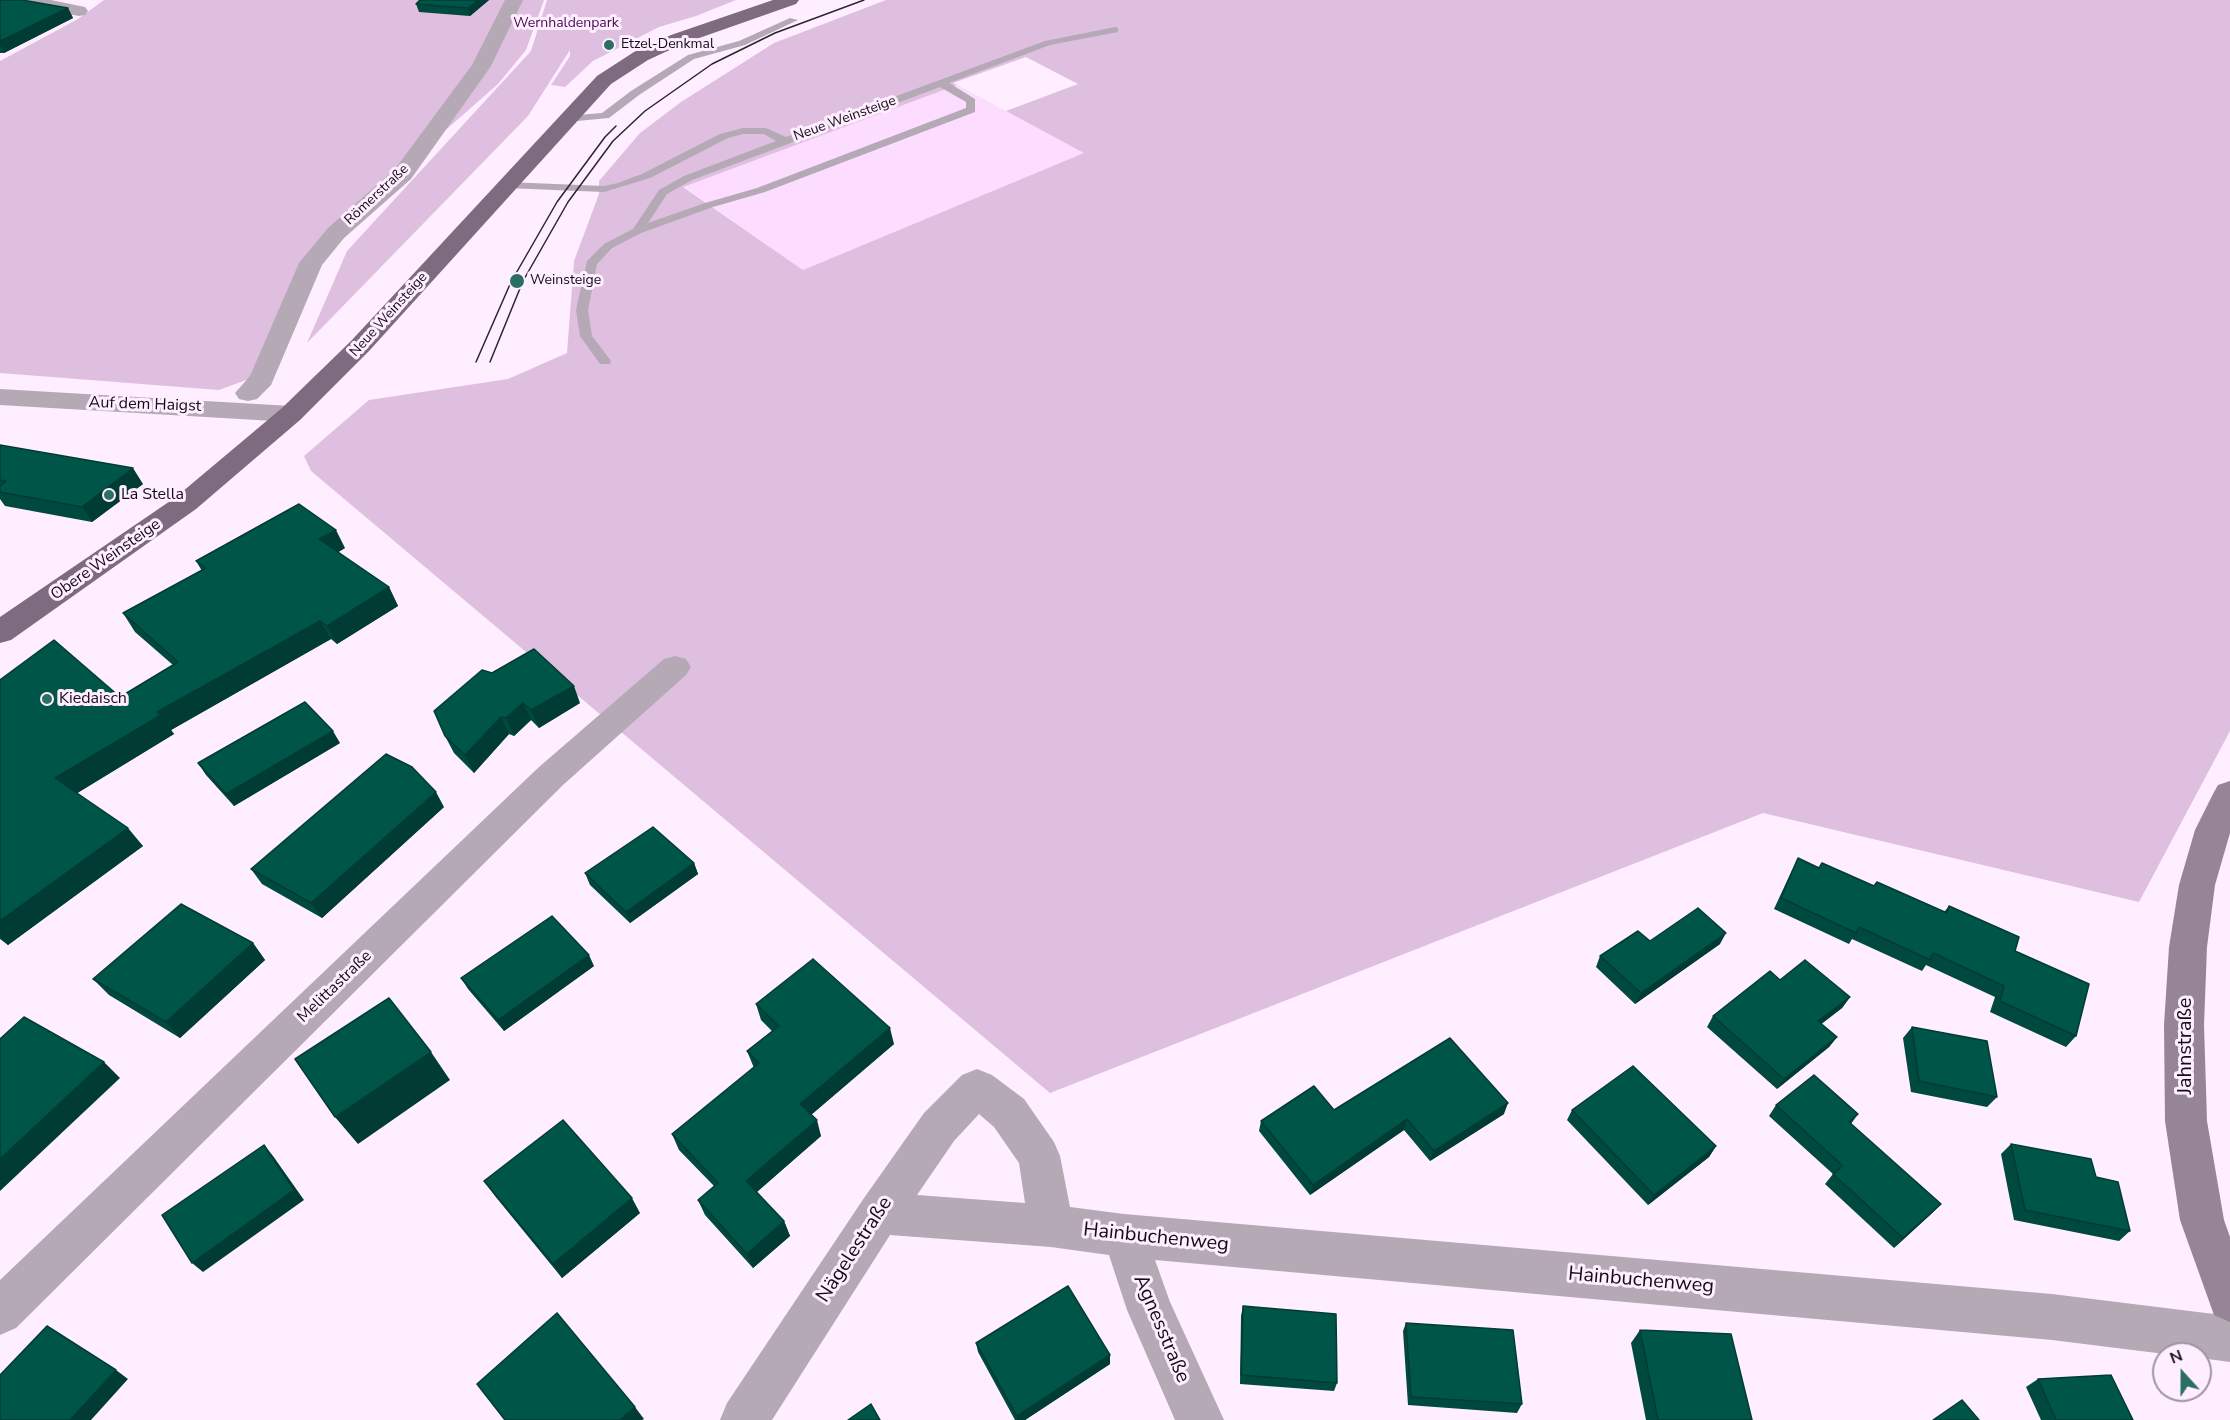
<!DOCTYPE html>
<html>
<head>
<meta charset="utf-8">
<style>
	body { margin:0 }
	#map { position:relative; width:2230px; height:1420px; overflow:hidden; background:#feeeff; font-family:"Nunito Sans",sans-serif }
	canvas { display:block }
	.north { position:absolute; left:2152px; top:1342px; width:60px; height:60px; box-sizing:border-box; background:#feeeff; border:2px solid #a094a1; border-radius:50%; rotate:339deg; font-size:16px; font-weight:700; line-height:24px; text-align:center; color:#140c15 }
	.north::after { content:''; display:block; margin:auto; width:21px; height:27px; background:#2b6f62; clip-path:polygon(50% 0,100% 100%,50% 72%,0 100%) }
</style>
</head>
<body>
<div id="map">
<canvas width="2230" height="1420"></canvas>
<div class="north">N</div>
</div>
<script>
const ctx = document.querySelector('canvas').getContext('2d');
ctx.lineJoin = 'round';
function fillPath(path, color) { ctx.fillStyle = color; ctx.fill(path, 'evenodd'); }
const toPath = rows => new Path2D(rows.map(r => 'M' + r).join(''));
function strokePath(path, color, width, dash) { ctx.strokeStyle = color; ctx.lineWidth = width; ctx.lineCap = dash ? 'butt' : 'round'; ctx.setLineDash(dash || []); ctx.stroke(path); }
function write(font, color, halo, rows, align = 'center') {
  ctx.font = font + ' "Nunito Sans",sans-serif'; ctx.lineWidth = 6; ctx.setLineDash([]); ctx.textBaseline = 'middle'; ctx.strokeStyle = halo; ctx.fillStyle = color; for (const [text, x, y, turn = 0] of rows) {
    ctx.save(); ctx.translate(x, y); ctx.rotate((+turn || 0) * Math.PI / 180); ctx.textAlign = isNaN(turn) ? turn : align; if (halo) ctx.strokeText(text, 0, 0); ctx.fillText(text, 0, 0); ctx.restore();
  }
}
fillPath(toPath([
	[957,85,1085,153,803,270,683,186]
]), '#fcddff');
fillPath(toPath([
	[104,0,544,0,526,50,498,84,323,238,257,376,219,390,0,373,0,61,78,19],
	[547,0,736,0,696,16,659,27,593,61,565,87,551,85,570,56,570,50,528,116,307,343,347,251,531,51],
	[886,0,2230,0,2230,731,2139,902,1763,813,1050,1093,311,471,304,456,369,400,508,379,567,353,574,261,599,194,599,181,640,133,681,102,774,43],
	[1026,57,1078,84,1006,111,1084,153,803,270,683,187,957,85,953,83]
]), '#debfe0');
fillPath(toPath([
	[790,18,798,20,745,45,694,59,639,95,609,118,566,122,561,119,566,116,602,113,631,91,688,55,739,41,790,18],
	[1115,27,1118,28,1118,32,1050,45,949,83,975,99,975,112,765,192,713,207,641,233,612,248,597,264,588,310,592,336,611,361,610,364,600,364,580,336,576,310,587,261,604,244,633,229,659,190,684,176,776,141,764,134,743,134,728,138,650,178,604,192,506,188,501,185,506,182,604,186,618,183,642,174,720,134,743,128,766,128,786,137,1045,41,1115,27],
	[940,87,966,102,966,108,757,188,705,203,648,223,667,194,692,180,940,87]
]), '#b4a9b5');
fillPath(toPath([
	[14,0,51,0,85,7,88,11,85,15,79,16,17,4,14,0],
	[505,0,523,0,491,66,411,179,344,238,322,265,271,385,257,399,248,401,239,399,235,393,250,376,299,263,328,228,395,169,472,65,505,0],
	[0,389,291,406,300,408,304,414,300,420,291,422,0,405,0,389],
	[675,656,686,659,691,667,686,675,563,785,16,1328,0,1335,0,1280,539,767,664,659,675,656],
	[977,1069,992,1075,1024,1099,1054,1142,1060,1156,1070,1207,1124,1214,2052,1294,2230,1316,2230,1362,2200,1358,2200,1354,2165,1354,2052,1340,1155,1260,1170,1302,1224,1420,1175,1420,1127,1310,1109,1255,1051,1247,890,1235,772,1420,720,1420,727,1403,864,1198,924,1113,962,1075,977,1069],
	[979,1114,994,1127,1019,1163,1025,1203,917,1195,954,1141,979,1114]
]), '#b4a9b5');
fillPath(toPath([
	[2230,781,2230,833,2215,885,2207,947,2204,1025,2207,1121,2224,1220,2230,1237,2230,1322,2214,1315,2180,1220,2165,1121,2164,1025,2169,947,2179,885,2195,830,2213,794,2218,785,2230,781]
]), '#958596');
fillPath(toPath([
	[773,0,799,0,796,4,685,43,648,60,611,84,369,351,300,420,196,509,11,640,0,643,0,617,176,497,282,408,351,341,597,76,634,52,671,35,773,0]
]), '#7f6b80');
strokePath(toPath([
	[476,362,511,282,557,202,605,137,616,126],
	[490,362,523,281,568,202,613,141,645,111,712,64,775,33,864,0]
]), '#2c242d', 1.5);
fillPath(toPath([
	[0,0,68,8,73,18,4,53,0,53],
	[420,0,489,0,470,16,419,12,416,4],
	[0,445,143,484,92,522,5,506,0,499],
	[345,548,338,552,389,587,398,606,337,644,331,639,171,730,174,734,77,793,143,846,8,945,0,939,0,680,120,697,173,665,135,632,123,613,202,571,196,561],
	[482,670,580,703,539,728,531,720,514,736,509,734,474,773,454,753,445,736],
	[340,743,234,806,206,775,198,763],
	[444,807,322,918,262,884,251,869],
	[1798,858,1819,868,1874,886,1877,882,1944,912,1949,906,2015,951,2076,1036,2066,1047,1990,1012,1995,997,1926,965,1922,971,1852,939,1849,944,1774,909,1792,870],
	[694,863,698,874,630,923,590,885,585,873],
	[1650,941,1720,944,1635,1004,1596,967,1600,956],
	[253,943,265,960,180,1038,109,995,93,979],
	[594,966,504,1031,468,989,461,978],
	[1780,980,1850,997,1842,1008,1821,1024,1837,1037,1829,1047,1777,1089,1707,1027,1713,1016],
	[756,1004,894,1044,811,1115,821,1136,757,1192,784,1221,790,1236,753,1268,705,1215,698,1200,714,1186,679,1150,672,1134,754,1068,747,1051,772,1031,761,1020],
	[1912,1027,1997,1097,1987,1107,1911,1092,1903,1038],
	[1776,1105,1858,1114,1851,1124,1941,1204,1931,1214,1894,1248,1825,1184,1833,1174,1769,1116],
	[1334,1110,1504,1114,1430,1161,1404,1130,1310,1195,1259,1131,1261,1121],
	[1572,1110,1716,1146,1709,1157,1648,1205,1567,1120],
	[2011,1144,2096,1177,2130,1231,2119,1241,2014,1220,2001,1154],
	[484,1181,640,1213,562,1278,495,1196],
	[1243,1306,1337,1383,1334,1391,1240,1384,1241,1316],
	[1406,1323,1522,1404,1517,1413,1408,1405,1403,1331],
	[1640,1330,1752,1420,1646,1420,1631,1343],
	[976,1343,1110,1355,1110,1364,1025,1420,1015,1420,978,1352],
	[2038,1379,2133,1420,2041,1420,2026,1387]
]), '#00493f');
fillPath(toPath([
	[478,0,489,0,470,16,468,8],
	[68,8,73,18,4,53,0,45,0,41],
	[133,468,143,484,92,522,82,507],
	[336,530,345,548,329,558,319,539],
	[389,587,398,606,337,644,327,626],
	[320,621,331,639,171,730,174,734,71,797,55,778,157,712],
	[574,686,580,703,539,728,531,710],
	[523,703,531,720,514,736,506,718],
	[501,717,509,734,474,773,465,755],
	[333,731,340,743,234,806,226,794],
	[436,792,444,807,322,918,311,903],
	[128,828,143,846,8,945,0,937,0,921],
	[694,863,698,874,630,923,626,912],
	[1726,933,1720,944,1635,1004,1641,993],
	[253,943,265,960,180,1038,166,1022],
	[589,955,594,966,504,1031,498,1020],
	[1850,997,1842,1008,1811,1032,1818,1021],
	[890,1028,894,1044,805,1120,800,1104],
	[1837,1037,1829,1047,1777,1089,1784,1079],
	[431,1052,450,1080,358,1144,335,1117],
	[104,1062,120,1078,0,1191,0,1159],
	[1508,1103,1504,1114,1430,1161,1434,1151],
	[1407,1119,1404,1130,1310,1195,1313,1185],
	[817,1120,821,1136,753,1195,746,1181],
	[264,1145,273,1156,304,1200,203,1272,192,1263],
	[1716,1146,1709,1157,1648,1205,1654,1195],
	[632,1198,640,1213,562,1278,553,1264],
	[1941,1204,1931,1214,1894,1248,1903,1238],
	[784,1221,790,1236,753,1268,747,1254],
	[1110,1355,1110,1364,1025,1420,1017,1420,1017,1416],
	[116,1370,128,1379,91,1420,70,1420],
	[635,1407,644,1419,642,1420,620,1420]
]), '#003c33');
const building = toPath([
	[0,0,22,0,68,8,0,41,0,0],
	[420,0,478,0,468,8,416,4,420,0],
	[0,445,133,468,82,507,0,492,0,486,6,481,0,480,0,445],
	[299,504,336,530,319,539,389,587,327,626,320,621,157,712,161,715,55,778,128,828,0,921,0,680,54,640,120,697,178,662,123,613,206,568,196,561,299,504],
	[534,649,574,686,531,710,523,703,506,718,501,717,465,755,445,736,434,711,482,670,492,673,534,649],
	[305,702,333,731,226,794,198,763,305,702],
	[386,754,412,767,436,792,311,903,251,869,386,754],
	[653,827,694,863,626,912,585,873,653,827],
	[1798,858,1819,868,1822,863,1874,886,1877,882,1947,913,1949,906,2019,937,2015,951,2089,984,2076,1036,2000,1001,2004,986,1933,953,1930,960,1859,927,1856,933,1781,898,1798,858],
	[181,904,253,943,166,1022,93,979,181,904],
	[1698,908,1726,933,1641,993,1600,956,1638,931,1650,941,1698,908],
	[552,916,589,955,498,1020,461,978,552,916],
	[813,959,890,1028,800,1104,817,1120,746,1181,784,1221,747,1254,698,1200,718,1183,672,1134,759,1063,747,1051,779,1026,756,1004,813,959],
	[1805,960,1850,997,1818,1021,1837,1037,1784,1079,1713,1016,1770,971,1780,980,1805,960],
	[389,998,431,1052,335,1117,295,1059,389,998],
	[24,1017,104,1062,0,1159,0,1039,24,1017],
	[1912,1027,1987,1041,1997,1097,1919,1081,1912,1027],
	[1450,1038,1508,1103,1434,1151,1407,1119,1313,1185,1261,1121,1314,1086,1334,1110,1450,1038],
	[1633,1066,1716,1146,1654,1195,1572,1110,1633,1066],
	[1814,1075,1858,1114,1849,1122,1941,1204,1903,1238,1833,1174,1843,1166,1776,1105,1814,1075],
	[563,1120,632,1198,553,1264,484,1181,563,1120],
	[2011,1144,2091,1159,2096,1177,2118,1182,2130,1231,2025,1210,2011,1144],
	[264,1145,294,1190,192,1263,162,1215,264,1145],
	[1068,1286,1110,1355,1017,1416,976,1343,1068,1286],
	[1243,1306,1336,1314,1337,1383,1241,1375,1243,1306],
	[557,1313,635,1407,620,1420,505,1420,477,1384,557,1313],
	[1406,1323,1513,1330,1522,1404,1411,1397,1406,1323],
	[47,1326,116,1370,70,1420,0,1420,0,1375,47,1326],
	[1640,1330,1731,1334,1752,1420,1658,1420,1640,1330],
	[2111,1375,2133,1420,2056,1420,2038,1379,2111,1375],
	[1962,1400,1979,1420,1933,1420,1962,1400],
	[871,1404,880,1420,848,1420,871,1404]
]);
fillPath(building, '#005549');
strokePath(building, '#003c33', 1.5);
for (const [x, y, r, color] of [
	[609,45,6,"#2b6f62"],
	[517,281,8,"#2b6f62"],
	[109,495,6,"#2b6f62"],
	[47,699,6,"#2b6f62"]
]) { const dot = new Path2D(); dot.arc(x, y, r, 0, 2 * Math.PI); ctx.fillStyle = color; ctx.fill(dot); strokePath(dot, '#feeeff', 2); }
write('14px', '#490d50', '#feeeff', [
	["Wernhaldenpark",566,24]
]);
write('14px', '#140c15', '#feeeff', [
	["Etzel-Denkmal",621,45],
	["Weinsteige",530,281]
], 'left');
write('14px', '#140c15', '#feeeff', [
	["Neue Weinsteige",845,119,-20],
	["Römerstraße",377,195,-43],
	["Neue Weinsteige",389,315,-48]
]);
write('16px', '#140c15', '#feeeff', [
	["Auf dem Haigst",145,405,2],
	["Obere Weinsteige",106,560,-35],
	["Melittastraße",335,987,-44]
]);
write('16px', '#140c15', '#feeeff', [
	["La Stella",121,495],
	["Kiedaisch",59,699]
], 'left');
write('20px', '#140c15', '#feeeff', [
	["Jahnstraße",2186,1046,-90],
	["Hainbuchenweg",1156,1238,6],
	["Nägelestraße",855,1250,-57],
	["Hainbuchenweg",1641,1281,5],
	["Agnesstraße",1161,1329,67]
]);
</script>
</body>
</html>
